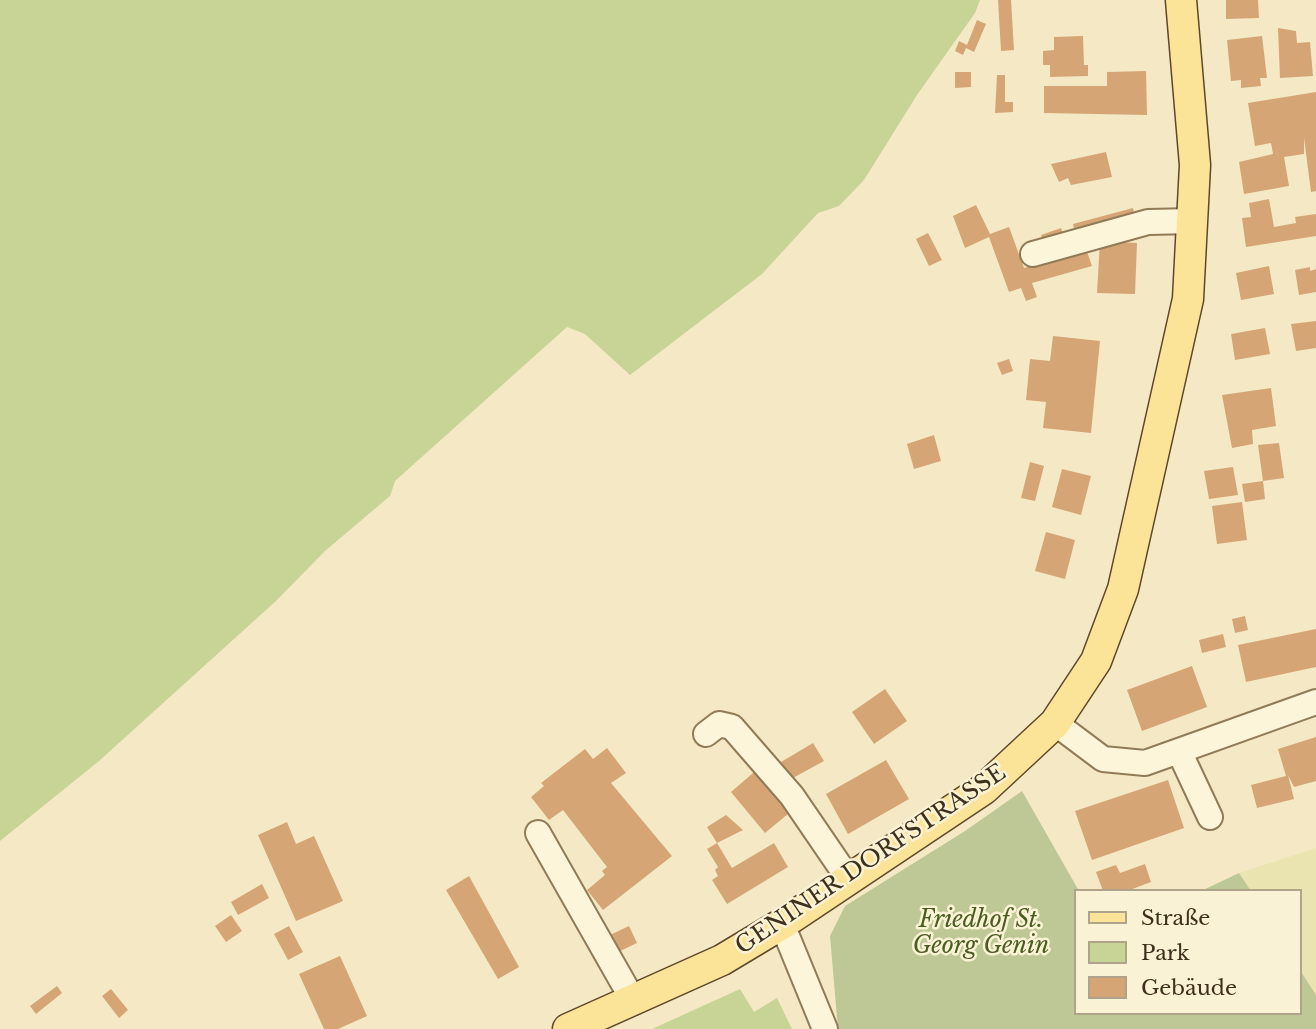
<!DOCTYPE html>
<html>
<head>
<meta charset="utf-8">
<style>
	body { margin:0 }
	#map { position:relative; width:1316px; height:1029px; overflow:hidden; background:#f4e9c4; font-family:"Libre Baskerville",serif }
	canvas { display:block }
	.legend { position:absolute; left:1074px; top:889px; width:228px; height:126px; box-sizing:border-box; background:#faf2d5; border:2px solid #afa48b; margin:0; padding:9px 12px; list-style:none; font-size:21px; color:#3f301d }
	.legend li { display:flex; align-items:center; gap:14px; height:35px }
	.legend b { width:35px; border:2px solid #afa48b }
</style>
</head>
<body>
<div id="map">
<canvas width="1316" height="1029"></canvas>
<ul class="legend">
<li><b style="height:9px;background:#fbe498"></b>Straße</li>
<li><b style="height:19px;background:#c8d496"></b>Park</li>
<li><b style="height:19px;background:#d6a575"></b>Gebäude</li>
</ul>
</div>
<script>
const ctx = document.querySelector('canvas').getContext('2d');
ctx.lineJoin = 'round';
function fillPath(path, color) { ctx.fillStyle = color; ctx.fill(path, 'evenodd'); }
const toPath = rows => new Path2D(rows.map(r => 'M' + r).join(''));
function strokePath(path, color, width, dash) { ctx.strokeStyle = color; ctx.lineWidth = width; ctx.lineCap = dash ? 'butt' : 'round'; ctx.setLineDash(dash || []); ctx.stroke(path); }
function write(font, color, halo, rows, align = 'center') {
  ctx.font = font + ' "Libre Baskerville",serif'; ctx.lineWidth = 5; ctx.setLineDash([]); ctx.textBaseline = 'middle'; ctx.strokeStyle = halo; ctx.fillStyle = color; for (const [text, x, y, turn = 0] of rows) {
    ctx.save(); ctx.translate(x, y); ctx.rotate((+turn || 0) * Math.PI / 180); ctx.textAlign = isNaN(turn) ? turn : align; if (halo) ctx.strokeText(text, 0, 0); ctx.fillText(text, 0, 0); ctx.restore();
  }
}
fillPath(toPath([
	[1316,848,1316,995,1300,970,1300,891,1251,891,1239,873]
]), '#eae5b0');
fillPath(toPath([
	[0,0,980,0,975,13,917,95,864,180,839,206,818,213,762,274,630,375,585,334,567,327,395,481,390,496,325,551,276,601,99,761,0,841],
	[740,989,754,1012,777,998,792,1029,652,1029]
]), '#c8d496');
fillPath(toPath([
	[1022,791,1079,891,1076,891,1076,1013,1300,1013,1300,970,1316,995,1316,1029,838,1029,830,936,845,906,965,831],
	[1239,873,1251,891,1201,891]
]), '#bec896');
fillPath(toPath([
	[998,0,1011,0,1014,50,1001,51],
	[1226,0,1258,0,1259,18,1226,19],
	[977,20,986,24,974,52,966,48,963,55,955,51,959,41,967,45],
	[1278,28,1296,31,1297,43,1310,42,1313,76,1280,78],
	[1083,36,1084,65,1088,65,1088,76,1050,77,1050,65,1043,65,1043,51,1054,50,1054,37],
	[1262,36,1267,78,1260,78,1261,86,1241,88,1241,80,1231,81,1227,40],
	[1146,71,1147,115,1044,113,1044,86,1107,86,1107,72],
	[955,72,971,72,971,87,955,88],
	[997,75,1005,75,1005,102,1013,102,1013,112,995,113],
	[1316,92,1316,191,1311,192,1304,138,1304,154,1284,157,1289,186,1244,194,1239,162,1273,154,1271,143,1255,146,1248,103],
	[1106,152,1112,177,1071,185,1068,178,1059,182,1051,164],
	[1269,199,1274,227,1296,223,1295,217,1316,214,1316,236,1246,247,1242,218,1251,217,1249,203],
	[976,205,990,234,1009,227,1024,268,1086,249,1092,266,1032,283,1037,297,1026,301,1021,288,1009,292,989,237,965,248,953,216],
	[1133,208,1136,222,1076,237,1073,224],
	[1061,228,1065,239,1045,245,1041,235],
	[928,233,942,260,929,266,916,239],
	[1100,241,1137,243,1135,294,1097,293],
	[1269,266,1274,294,1241,300,1236,273],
	[1310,267,1310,271,1316,269,1316,292,1299,295,1295,270],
	[1316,321,1316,348,1296,351,1291,324],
	[1265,328,1270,354,1235,360,1231,334],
	[1053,336,1100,341,1091,433,1043,428,1046,402,1026,400,1030,359,1050,361],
	[1009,359,1013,371,1002,375,997,363],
	[1271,388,1276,426,1252,430,1253,444,1232,448,1222,395],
	[934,435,941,461,914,469,907,444],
	[1279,443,1284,478,1263,481,1258,445],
	[1030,462,1044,466,1035,501,1021,498],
	[1233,467,1238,495,1209,499,1204,471],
	[1062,469,1091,476,1081,515,1052,507],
	[1263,481,1265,499,1245,502,1242,484],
	[1242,502,1247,540,1217,544,1212,506],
	[1046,532,1075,540,1065,579,1035,571],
	[1245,616,1248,630,1235,633,1232,619],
	[1316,629,1316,667,1246,682,1238,645],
	[1223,634,1226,647,1202,653,1199,640],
	[1192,666,1207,707,1142,731,1127,690],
	[885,689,907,721,874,744,852,712],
	[1316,737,1316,781,1294,787,1288,775,1294,799,1257,808,1251,785,1286,776,1278,749],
	[813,743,824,761,791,779,781,762],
	[607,748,626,773,611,783,672,856,603,910,587,890,605,875,602,871,607,867,563,810,549,820,531,797,544,786,541,783,585,749,593,759],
	[886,760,909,799,848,834,826,794],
	[760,767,794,809,765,833,731,792],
	[1168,780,1184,828,1092,860,1075,811],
	[726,815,743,830,717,843,707,827],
	[287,822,296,844,314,836,343,901,296,921,258,835],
	[717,843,732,868,774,843,788,867,727,904,712,880,718,876,715,870,718,867,707,849],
	[1145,864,1151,882,1127,891,1103,891,1096,872,1116,865,1120,873],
	[469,876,519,967,498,979,446,890],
	[262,884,269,898,238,915,231,902],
	[231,915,242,931,226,942,215,926],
	[289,926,303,952,288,960,274,934],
	[629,926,637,943,618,952,610,935],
	[340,956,367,1016,338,1029,324,1029,299,974],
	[57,986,62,993,36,1014,30,1006],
	[111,989,128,1010,119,1018,102,996]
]), '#d6a575');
const minor = toPath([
	[1033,254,1148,222,1193,221],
	[1055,723,1103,759,1145,763,1316,702],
	[706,734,719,724,732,727,792,796,848,878],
	[1179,751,1210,817],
	[538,833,634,1002],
	[782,924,825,1029]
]);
const major = toPath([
	[568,1029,722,960,782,924,984,789,1055,723,1096,661,1123,589,1188,299,1195,165,1181,0]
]);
strokePath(minor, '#917b57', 28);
strokePath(major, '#5f472c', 33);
strokePath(minor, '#fdf5d9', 24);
strokePath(major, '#fbe498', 30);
write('23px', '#3f301d', '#faf2d5', [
	["GENINER DORFSTRASSE",871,860,-34]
]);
write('italic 23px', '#4a5e21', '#faf2d5', [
	["Friedhof St.",981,921],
	["Georg Genin",981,947]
]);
</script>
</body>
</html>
